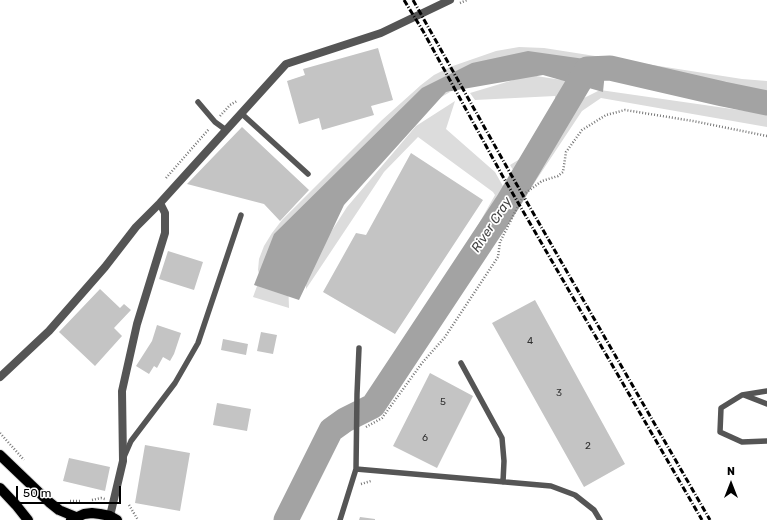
<!DOCTYPE html>
<html>
<head>
<meta charset="utf-8">
<style>
	body { margin:0 }
	#map { position:relative; width:767px; height:520px; overflow:hidden; background:#fff; font-family:Rubik,sans-serif }
	canvas { display:block }
	.north { position:absolute; left:711px; top:464px; width:40px; height:40px; -webkit-text-stroke:3px #fff; paint-order:stroke; rotate:0deg; font-size:11px; font-weight:700; line-height:16px; text-align:center; color:#000 }
	.north::after { content:''; display:block; margin:auto; width:14px; height:18px; background:#000; clip-path:polygon(50% 0,100% 100%,50% 72%,0 100%) }
	.scale { position:absolute; left:16px; top:486px; width:105px; height:18px; box-sizing:border-box; border:2px solid #000; border-top:0; padding-left:5px; font-size:12px; line-height:14px; white-space:nowrap; color:#000; -webkit-text-stroke:3px #fff; paint-order:stroke }
</style>
</head>
<body>
<div id="map">
<canvas width="767" height="520"></canvas>
<div class="north">N</div>
<div class="scale">50 m</div>
</div>
<script>
const ctx = document.querySelector('canvas').getContext('2d');
ctx.lineJoin = 'round';
function fillPath(path, color) { ctx.fillStyle = color; ctx.fill(path, 'evenodd'); }
const toPath = rows => new Path2D(rows.map(r => 'M' + r).join(''));
function strokePath(path, color, width, dash) { ctx.strokeStyle = color; ctx.lineWidth = width; ctx.lineCap = dash ? 'butt' : 'round'; ctx.setLineDash(dash || []); ctx.stroke(path); }
function write(font, color, halo, rows, align = 'center') {
  ctx.font = font + ' Rubik,sans-serif'; ctx.lineWidth = 3.5; ctx.setLineDash([]); ctx.textBaseline = 'middle'; ctx.strokeStyle = halo; ctx.fillStyle = color; for (const [text, x, y, turn = 0] of rows) {
    ctx.save(); ctx.translate(x, y); ctx.rotate((+turn || 0) * Math.PI / 180); ctx.textAlign = isNaN(turn) ? turn : align; if (halo) ctx.strokeText(text, 0, 0); ctx.fillText(text, 0, 0); ctx.restore();
  }
}
fillPath(toPath([
	[519,47,544,48,742,79,767,81,767,94,558,58,433,87,450,92,421,109,287,249,289,308,253,297,260,278,258,270,259,259,264,246,272,233,282,220,382,120,421,85,434,75,450,67,496,51],
	[530,75,581,83,519,180,510,165,533,151,555,115,555,96,475,100,470,93],
	[600,90,767,114,767,127,601,98,582,111,527,194,582,99],
	[455,101,446,129,495,172,508,195,428,314,495,195,493,192,418,137,384,172,306,289,306,271,347,207,416,126]
]), '#dcdcdc');
fillPath(toPath([
	[528,51,606,62,603,92,543,75,446,92,344,205,299,300,254,285,274,234,422,88,472,63]
]), '#a3a3a3');
strokePath(toPath([
	[286,520,331,430,345,420,373,406,508,202,587,69,610,68,723,94,767,103]
]), '#a3a3a3', 25);
fillPath(toPath([
	[378,48,393,100,371,106,374,115,322,130,319,118,299,124,287,81,305,75,303,69],
	[242,127,309,190,280,221,264,204,187,184],
	[411,153,483,200,395,334,323,292,356,233,366,235],
	[168,251,203,262,194,290,159,279],
	[100,289,120,308,124,304,131,310,114,328,122,336,95,366,59,332],
	[535,300,625,464,584,487,492,323],
	[157,325,181,333,174,354,170,361,163,357,157,368,154,366,149,374,136,366,152,341],
	[261,332,277,335,273,354,257,351],
	[223,339,248,344,246,355,221,350],
	[430,373,473,396,437,468,393,446],
	[217,403,251,409,247,431,213,425],
	[145,445,190,453,180,511,135,503],
	[69,458,110,467,105,491,63,481],
	[360,517,375,519,375,520,359,520]
]), '#c4c4c4');
const primary = toPath([
	[0,455,49,502,59,510,76,517],
	[0,488,16,505,28,520],
	[71,520,84,514,92,513,100,514,110,516,117,520]
]);
strokePath(primary, '#dbdbdb', 12);
strokePath(toPath([
	[460,3,467,0],
	[220,116,230,105,237,101],
	[166,178,209,129],
	[366,427,382,418,422,363,445,337,498,257,500,242,524,194,542,181,558,176,563,172,566,152,582,130,606,115,625,110,693,121,767,136],
	[0,433,24,460],
	[361,484,371,481],
	[92,500,101,498,105,499],
	[70,501,81,501],
	[129,505,138,520]
]), '#777', 2.5, [1, 2]);
strokePath(toPath([
	[198,102,215,122,226,130],
	[242,114,308,174],
	[461,363,502,438,504,461,503,482],
	[767,391,742,395,721,408,720,432,742,442,767,441],
	[744,395,767,404],
	[124,457,131,441,175,383,198,343,241,215],
	[356,469,551,486,575,495,594,510,600,520],
	[340,520,356,469,357,394,359,348]
]), '#555', 5.5);
strokePath(toPath([
	[0,377,49,331,105,267,136,227,160,203,286,64,381,33,450,0],
	[110,516,123,461,122,391,137,324,165,233,165,213,160,203]
]), '#555', 8);
strokePath(primary, '#000', 10);
strokePath(toPath([
	[404,0,423,31,502,175,702,520],
	[413,0,509,171,710,520]
]), '#000', 3, [6, 2, 1, 2]);
write('10px', '#313131', null, [
	["4",530,341],
	["3",559,393],
	["5",443,402],
	["6",425,438],
	["2",588,446]
]);
write('italic 13px', '#444', '#fff', [
	["River Cray",492,225,-57]
]);
</script>
</body>
</html>
